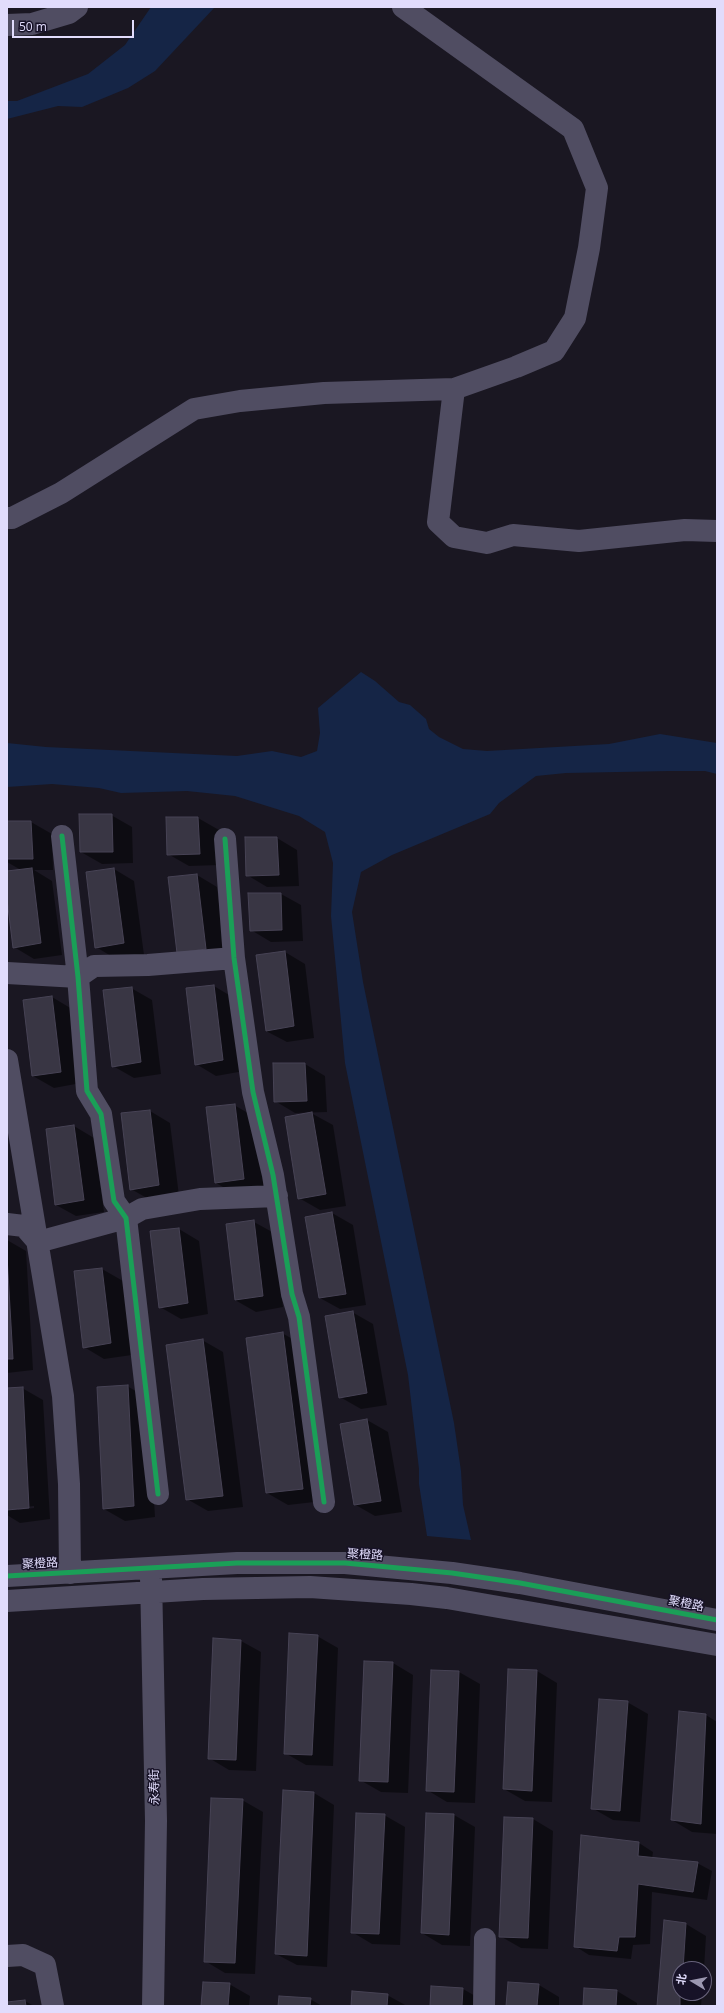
<!DOCTYPE html>
<html>
<head>
<meta charset="utf-8">
<style>
	body { margin:0 }
	#map { position:relative; width:724px; height:2013px; overflow:hidden; background:#1a1722; font-family:"Open Sans","Noto Sans SC",sans-serif }
	canvas { display:block }
	.frame { position:absolute; inset:0; border:8px solid #e1dcfc; pointer-events:none }
	.north { position:absolute; left:672px; top:1961px; width:40px; height:40px; box-sizing:border-box; background:#171227; border:1px solid #68637c; border-radius:50%; rotate:280deg; font-size:11px; font-weight:700; line-height:16px; text-align:center; color:#e1dcfc }
	.north::after { content:''; display:block; margin:auto; width:14px; height:18px; background:#9b97b0; clip-path:polygon(50% 0,100% 100%,50% 72%,0 100%) }
	.scale { position:absolute; left:12px; top:20px; width:122px; height:18px; box-sizing:border-box; border:2px solid #e1dcfc; border-top:0; padding-left:5px; font-size:12px; line-height:14px; white-space:nowrap; color:#e1dcfc; -webkit-text-stroke:3px #171227; paint-order:stroke }
</style>
</head>
<body>
<div id="map">
<canvas width="724" height="2013"></canvas>
<div class="frame"></div>
<div class="north">北</div>
<div class="scale">50 m</div>
</div>
<script>
const ctx = document.querySelector('canvas').getContext('2d');
ctx.lineJoin = 'round';
function fillPath(path, color) { ctx.fillStyle = color; ctx.fill(path, 'evenodd'); }
const toPath = rows => new Path2D(rows.map(r => 'M' + r).join(''));
function strokePath(path, color, width, dash) { ctx.strokeStyle = color; ctx.lineWidth = width; ctx.lineCap = dash ? 'butt' : 'round'; ctx.setLineDash(dash || []); ctx.stroke(path); }
function write(font, color, halo, rows, align = 'center') {
  ctx.font = font + ' "Open Sans","Noto Sans SC",sans-serif'; ctx.lineWidth = 3; ctx.setLineDash([]); ctx.textBaseline = 'middle'; ctx.strokeStyle = halo; ctx.fillStyle = color; for (const [text, x, y, turn = 0] of rows) {
    ctx.save(); ctx.translate(x, y); ctx.rotate((+turn || 0) * Math.PI / 180); ctx.textAlign = isNaN(turn) ? turn : align; if (halo) ctx.strokeText(text, 0, 0); ctx.fillText(text, 0, 0); ctx.restore();
  }
}
fillPath(toPath([
	[151,7,215,7,155,71,128,88,82,107,58,106,7,119,7,101,17,101,88,74,125,45],
	[361,672,375,681,399,702,410,705,426,719,429,729,439,737,463,749,487,751,609,744,660,734,717,743,717,774,705,771,670,771,566,773,536,776,499,803,490,814,392,855,361,872,352,912,363,982,454,1423,461,1471,463,1505,471,1540,427,1536,419,1484,419,1469,408,1375,345,1063,331,916,333,863,325,832,299,816,235,796,187,791,121,793,99,788,52,784,7,787,7,743,46,747,237,756,272,751,301,757,317,751,320,733,318,708]
]), '#152546');
fillPath(toPath([
	[111,815,132,827,133,863,102,864,81,852],
	[167,818,198,818,219,830,220,865,189,866,168,854],
	[7,822,31,822,52,834,53,870,34,870,52,881,62,955,34,959,14,947,7,890,7,872,21,870,7,862],
	[277,838,297,850,299,886,267,887,247,875],
	[114,869,134,881,144,955,116,959,96,947],
	[197,875,217,887,226,960,178,953],
	[281,894,301,905,303,941,271,942,251,930],
	[285,952,305,964,314,1038,287,1042,266,1031],
	[214,986,234,998,244,1071,216,1076,196,1064],
	[131,988,152,1000,161,1074,134,1078,113,1066],
	[52,997,72,1009,81,1083,54,1088,33,1076],
	[305,1064,325,1076,327,1112,295,1113,275,1101],
	[234,1105,255,1117,264,1190,237,1195,216,1183],
	[150,1111,170,1123,179,1196,152,1201,131,1189],
	[311,1113,333,1125,346,1206,320,1210,299,1198],
	[74,1126,94,1138,104,1212,76,1216,56,1205],
	[332,1213,353,1225,366,1305,340,1309,320,1298],
	[254,1222,274,1233,283,1307,256,1312,235,1300],
	[179,1229,199,1241,208,1314,181,1319,160,1307],
	[7,1240,26,1251,33,1370,7,1373],
	[102,1269,123,1281,132,1355,104,1359,84,1347],
	[352,1312,373,1324,387,1405,361,1409,340,1397],
	[282,1333,303,1345,323,1501,288,1505,267,1493],
	[202,1340,223,1352,243,1507,208,1511,187,1499],
	[127,1386,148,1398,155,1517,125,1521,104,1509,98,1388],
	[22,1388,43,1400,50,1519,20,1523,7,1515,7,1389],
	[34,1506,34,1508,18,1510,18,1508],
	[367,1420,388,1432,402,1512,375,1516,354,1504],
	[317,1636,338,1648,333,1766,306,1765,285,1753],
	[241,1641,261,1652,256,1771,229,1770,209,1758],
	[393,1663,413,1675,408,1793,381,1792,360,1780],
	[432,1671,459,1672,480,1684,475,1803,447,1802,427,1790],
	[537,1671,557,1683,552,1802,525,1801,504,1789],
	[627,1702,648,1714,640,1822,613,1820,592,1808],
	[706,1715,717,1722,717,1834,692,1832,672,1820],
	[314,1793,334,1805,327,1967,297,1965,276,1954],
	[242,1800,263,1812,255,1974,225,1973,205,1961],
	[427,1814,454,1815,475,1827,470,1946,442,1945,422,1933],
	[384,1815,405,1827,400,1945,372,1944,352,1932],
	[533,1819,553,1831,548,1949,521,1948,500,1936],
	[639,1843,653,1852,652,1859,697,1863,712,1871,707,1900,652,1892,650,1944,633,1945,631,1959,589,1955,575,1946],
	[686,1924,706,1936,704,1969,680,1969,680,1993,702,1993,701,2006,658,2006],
	[229,1984,250,1996,249,2006,202,2006],
	[539,1985,559,1997,559,2006,507,2006],
	[432,1987,463,1989,484,2001,483,2006,431,2006],
	[585,1989,617,1991,637,2003,637,2006,584,2006],
	[387,1995,407,2006,352,2006],
	[310,1999,322,2006,279,2006],
	[25,2001,34,2006,7,2006,7,2003]
]), '#0007');
const building = toPath([
	[79,814,112,814,113,852,80,852,79,814],
	[166,817,198,817,200,854,167,855,166,817],
	[7,821,31,821,33,859,7,859,7,821],
	[245,837,277,837,279,875,246,876,245,837],
	[32,868,41,943,13,948,7,899,7,871,32,868],
	[114,868,124,943,95,948,86,872,114,868],
	[197,874,206,949,177,953,168,877,197,874],
	[248,893,281,893,282,930,250,931,248,893],
	[285,951,294,1026,266,1031,256,955,285,951],
	[214,985,223,1060,195,1065,186,988,214,985],
	[132,987,141,1062,112,1067,103,990,132,987],
	[52,996,61,1072,32,1076,23,1000,52,996],
	[273,1063,305,1063,307,1101,274,1102,273,1063],
	[235,1104,244,1179,215,1183,206,1107,235,1104],
	[150,1110,159,1185,130,1190,121,1113,150,1110],
	[312,1112,326,1194,298,1199,285,1117,312,1112],
	[74,1125,84,1200,55,1205,46,1129,74,1125],
	[332,1212,346,1294,319,1298,305,1217,332,1212],
	[254,1220,263,1296,235,1300,226,1224,254,1220],
	[179,1228,188,1303,159,1308,150,1231,179,1228],
	[7,1256,13,1359,7,1359,7,1256],
	[102,1268,111,1343,83,1348,74,1271,102,1268],
	[353,1311,367,1393,339,1398,325,1316,353,1311],
	[283,1332,303,1489,266,1493,246,1338,283,1332],
	[203,1339,223,1496,186,1500,166,1345,203,1339],
	[128,1385,134,1506,103,1509,97,1387,128,1385],
	[23,1387,29,1508,7,1510,7,1388,23,1387],
	[367,1419,381,1501,354,1505,340,1424,367,1419],
	[289,1633,318,1635,312,1755,284,1754,289,1633],
	[213,1638,241,1640,236,1760,208,1759,213,1638],
	[364,1661,393,1662,388,1782,359,1781,364,1661],
	[508,1669,537,1670,532,1791,503,1789,508,1669],
	[431,1670,459,1671,454,1792,426,1791,431,1670],
	[599,1699,628,1701,620,1811,591,1809,599,1699],
	[679,1711,706,1714,701,1824,671,1820,679,1711],
	[283,1790,314,1792,307,1956,275,1954,283,1790],
	[211,1798,243,1799,235,1963,204,1962,211,1798],
	[356,1813,385,1814,379,1934,351,1933,356,1813],
	[426,1813,454,1814,449,1935,421,1933,426,1813],
	[504,1817,533,1818,528,1938,499,1937,504,1817],
	[581,1835,639,1842,638,1856,698,1862,693,1892,638,1884,635,1937,619,1937,617,1951,574,1947,581,1835],
	[664,1920,686,1923,683,1969,680,1969,680,2006,657,2006,664,1920],
	[203,1982,230,1983,228,2006,201,2006,203,1982],
	[508,1982,539,1984,537,2006,506,2006,508,1982],
	[431,1986,463,1988,462,2006,430,2006,431,1986],
	[584,1988,617,1990,616,2006,583,2006,584,1988],
	[352,1991,388,1994,387,2006,351,2006,352,1991],
	[279,1996,311,1998,310,2006,278,2006,279,1996],
	[25,2000,26,2006,7,2006,7,2002,25,2000]
]);
fillPath(building, '#393644');
strokePath(building, '#474355', 1);
strokePath(toPath([
	[7,25,32,24,69,13,77,7],
	[454,389,438,522,454,537,487,543,513,535,579,541,685,530,717,531],
	[7,518,12,518,61,493,194,409,240,401,324,393,454,389,516,367,554,351,575,318,589,248,597,188,573,129,403,7],
	[62,836,78,977,87,1091,101,1114,114,1201,126,1218,158,1494],
	[225,839,234,958,253,1092,273,1175,292,1294,299,1317,324,1502],
	[7,973,78,977,94,966,148,965,234,958],
	[7,1060,63,1396,69,1484,70,1573],
	[7,1224,24,1226,38,1242,126,1218,142,1209,200,1199,277,1196],
	[7,1576,237,1563,345,1563,452,1573,520,1583,717,1620],
	[151,1577,156,1821,153,2006],
	[7,1601,203,1589,310,1587,411,1594,447,1598,717,1645],
	[7,1956,23,1955,45,1965,53,2006],
	[484,2006,485,1939]
]), '#504d62', 22);
strokePath(toPath([
	[62,836,78,977,87,1091,101,1114,114,1201,126,1218,158,1494],
	[225,839,234,958,253,1092,273,1175,292,1294,299,1317,324,1502],
	[7,1576,237,1563,345,1563,452,1573,520,1583,717,1620]
]), '#1a9f57', 5);
write('12px', '#e1dcfc', '#171227', [
	["聚橙路",365,1555,4],
	["聚橙路",40,1564,-3],
	["聚橙路",686,1604,11],
	["永寿街",155,1787,-91]
]);
</script>
</body>
</html>
